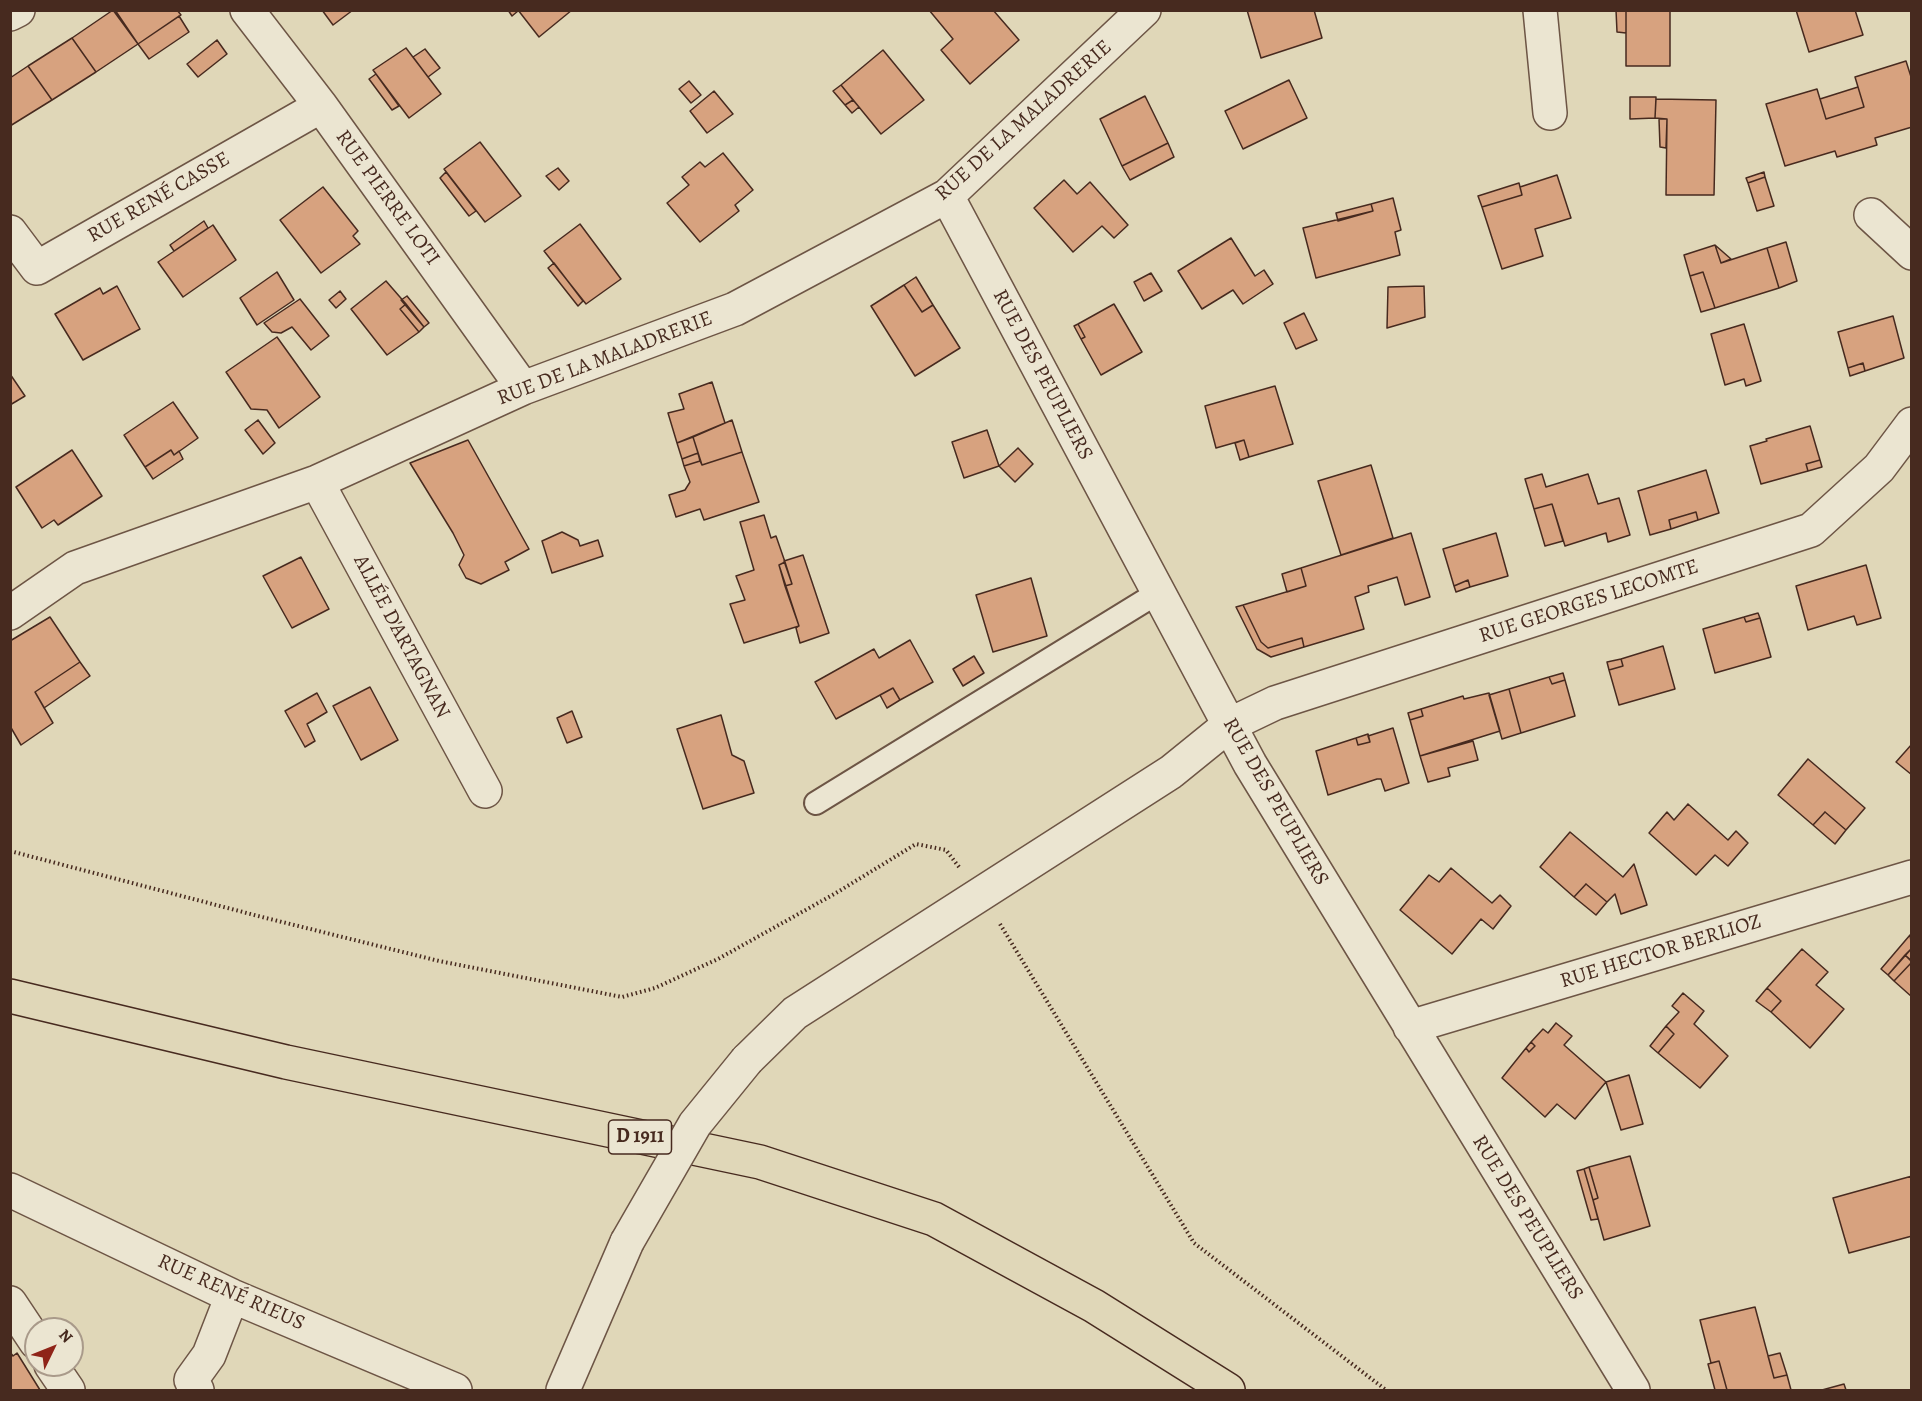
<!DOCTYPE html>
<html>
<head>
<meta charset="utf-8">
<style>
	body { margin:0 }
	#map { position:relative; width:1922px; height:1401px; overflow:hidden; background:#e0d7b8; font-family:Alegreya,serif }
	canvas { display:block }
	.frame { position:absolute; inset:0; border:12px solid #472a1f; pointer-events:none }
	.north { position:absolute; left:24px; top:1317px; width:60px; height:60px; box-sizing:border-box; background:#ebe5d1; border:2px solid #a99a8a; border-radius:50%; rotate:47deg; font-size:16px; font-weight:700; line-height:24px; text-align:center; color:#472a1f }
	.north::after { content:''; display:block; margin:auto; width:21px; height:27px; background:#8f2418; clip-path:polygon(50% 0,100% 100%,50% 72%,0 100%) }
</style>
</head>
<body>
<div id="map">
<canvas width="1922" height="1401"></canvas>
<div class="frame"></div>
<div class="north">N</div>
</div>
<script>
const ctx = document.querySelector('canvas').getContext('2d');
ctx.lineJoin = 'round';
function fillPath(path, color) { ctx.fillStyle = color; ctx.fill(path, 'evenodd'); }
const toPath = rows => new Path2D(rows.map(r => 'M' + r).join(''));
function strokePath(path, color, width, dash) { ctx.strokeStyle = color; ctx.lineWidth = width; ctx.lineCap = dash ? 'butt' : 'round'; ctx.setLineDash(dash || []); ctx.stroke(path); }
function write(font, color, halo, rows, align = 'center') {
  ctx.font = font + ' Alegreya,serif'; ctx.lineWidth = 4.5; ctx.setLineDash([]); ctx.textBaseline = 'middle'; ctx.strokeStyle = halo; ctx.fillStyle = color; for (const [text, x, y, turn = 0] of rows) {
    ctx.save(); ctx.translate(x, y); ctx.rotate((+turn || 0) * Math.PI / 180); ctx.textAlign = isNaN(turn) ? turn : align; if (halo) ctx.strokeText(text, 0, 0); ctx.fillText(text, 0, 0); ctx.restore();
  }
}
const building = toPath([
	[113,10,138,44,96,72,72,38,113,10],
	[115,10,177,10,181,15,138,44,115,10],
	[322,10,353,10,333,25,322,10],
	[508,10,518,10,518,11,512,16,508,10],
	[518,10,572,10,539,37,518,10],
	[929,10,993,10,1019,40,970,84,941,50,953,39,929,10],
	[1247,10,1314,10,1322,38,1261,58,1247,10],
	[1616,10,1626,10,1626,33,1617,32,1616,10],
	[1626,10,1670,10,1670,66,1626,66,1626,10],
	[1796,10,1855,10,1863,35,1809,52,1796,10],
	[179,16,189,32,149,59,138,44,179,16],
	[72,38,96,72,52,100,28,66,72,38],
	[217,40,227,54,198,77,187,64,217,40],
	[406,48,441,94,409,118,373,70,406,48],
	[425,49,440,68,428,77,413,57,425,49],
	[883,50,924,100,881,134,841,85,883,50],
	[1906,61,1912,80,1912,127,1875,138,1877,145,1837,157,1835,151,1785,166,1766,104,1817,89,1826,119,1864,107,1855,77,1906,61],
	[28,66,52,100,10,126,10,78,28,66],
	[376,74,399,106,392,110,369,79,376,74],
	[1289,80,1307,118,1243,149,1225,111,1289,80],
	[689,81,701,95,691,103,679,89,689,81],
	[841,85,853,100,845,105,833,91,841,85],
	[1858,87,1864,107,1826,119,1820,99,1858,87],
	[714,91,733,114,707,133,690,111,714,91],
	[1145,96,1168,143,1122,166,1100,119,1145,96],
	[1630,97,1656,97,1655,118,1630,119,1630,97],
	[1656,99,1716,100,1714,195,1666,195,1667,119,1655,118,1656,99],
	[853,100,859,107,852,113,845,105,853,100],
	[1659,119,1667,119,1666,148,1660,147,1659,119],
	[480,142,521,196,485,222,444,169,480,142],
	[1168,143,1174,157,1130,180,1122,166,1168,143],
	[723,153,753,190,735,205,739,211,700,242,667,203,689,185,682,177,700,162,705,167,723,153],
	[558,168,569,181,559,190,546,176,558,168],
	[446,172,476,211,469,216,440,178,446,172],
	[1764,172,1765,177,1748,183,1746,178,1764,172],
	[1557,175,1571,218,1535,229,1543,256,1502,269,1482,207,1522,195,1520,187,1557,175],
	[1765,177,1774,206,1757,211,1748,183,1765,177],
	[1064,180,1077,194,1090,182,1128,225,1114,238,1102,226,1073,252,1034,208,1064,180],
	[1519,183,1522,195,1482,207,1478,196,1519,183],
	[323,187,358,231,353,236,360,244,321,273,280,220,323,187],
	[1393,198,1401,230,1395,232,1400,255,1316,278,1303,228,1373,211,1371,204,1393,198],
	[1371,204,1373,211,1338,221,1336,213,1371,204],
	[204,221,208,228,174,251,170,245,204,221],
	[580,224,621,279,586,304,544,251,580,224],
	[213,225,236,260,183,297,158,262,213,225],
	[1231,238,1255,276,1264,270,1273,284,1243,304,1233,290,1202,309,1178,271,1231,238],
	[1786,242,1797,281,1779,288,1767,248,1786,242],
	[1715,245,1721,263,1767,248,1779,288,1715,308,1703,272,1690,276,1684,255,1715,245],
	[1715,245,1731,259,1721,263,1715,245],
	[554,263,583,301,578,306,548,268,554,263],
	[277,272,294,300,257,325,240,298,277,272],
	[1703,272,1715,308,1701,312,1690,276,1703,272],
	[1151,273,1162,291,1144,301,1134,282,1151,273],
	[916,277,933,305,922,312,904,285,916,277],
	[386,281,406,304,400,309,419,332,387,355,351,309,386,281],
	[904,285,922,312,933,305,960,348,915,376,871,306,904,285],
	[117,286,140,329,83,360,55,314,100,288,103,294,117,286],
	[1424,286,1425,317,1387,328,1388,287,1424,286],
	[340,291,346,299,336,308,329,300,340,291],
	[407,296,429,323,424,327,401,300,407,296],
	[300,299,329,336,311,350,292,327,281,333,272,332,264,323,300,299],
	[406,304,424,327,419,332,400,309,406,304],
	[1114,304,1142,352,1101,375,1081,339,1085,337,1078,324,1114,304],
	[1304,313,1317,340,1296,349,1284,323,1304,313],
	[1893,316,1904,358,1865,371,1863,363,1848,368,1838,332,1893,316],
	[1078,324,1085,337,1081,339,1074,326,1078,324],
	[1744,324,1761,381,1746,386,1744,379,1725,385,1711,334,1744,324],
	[277,337,320,397,279,428,267,410,251,409,226,372,277,337],
	[1863,363,1865,371,1850,376,1848,368,1863,363],
	[10,374,25,396,10,405,10,374],
	[712,382,725,423,677,443,668,413,684,409,679,394,712,382],
	[1275,386,1293,444,1249,457,1244,440,1216,448,1205,406,1275,386],
	[173,402,198,438,174,455,171,450,145,467,124,435,173,402],
	[258,420,275,443,263,454,245,430,258,420],
	[732,420,742,452,702,465,693,437,732,420],
	[1810,426,1820,460,1806,464,1808,471,1761,484,1750,446,1767,441,1766,439,1810,426],
	[987,430,999,466,964,478,952,442,987,430],
	[693,437,698,453,682,459,677,443,693,437],
	[468,440,529,549,505,562,509,570,481,584,466,578,459,565,464,555,453,533,410,463,468,440],
	[1244,440,1249,457,1240,460,1235,443,1244,440],
	[1018,448,1033,464,1015,482,999,466,1018,448],
	[72,450,102,496,58,525,54,520,42,528,16,487,72,450],
	[171,450,174,455,179,451,183,459,153,479,145,467,171,450],
	[742,452,759,502,704,520,700,509,676,517,669,495,685,490,690,482,684,466,700,461,702,465,742,452],
	[698,453,700,461,684,466,682,459,698,453],
	[1820,460,1822,467,1808,471,1806,464,1820,460],
	[1371,465,1393,538,1341,555,1318,481,1371,465],
	[1706,470,1719,513,1698,520,1696,512,1669,520,1671,529,1650,535,1638,491,1706,470],
	[1542,474,1546,487,1588,474,1598,504,1619,498,1630,535,1608,542,1606,533,1565,546,1552,504,1534,509,1525,479,1542,474],
	[1552,504,1563,541,1545,546,1534,509,1552,504],
	[1696,512,1698,520,1671,529,1669,520,1696,512],
	[764,515,771,538,776,536,785,562,779,565,799,626,744,643,730,604,745,600,736,576,754,570,740,522,764,515],
	[562,532,578,540,580,546,598,540,603,556,552,573,542,541,562,532],
	[1411,533,1430,597,1405,605,1397,577,1368,586,1369,592,1355,597,1364,629,1304,647,1302,638,1268,648,1261,642,1243,605,1306,586,1301,568,1411,533],
	[1496,533,1508,576,1470,587,1468,580,1454,586,1443,549,1496,533],
	[803,555,829,633,800,643,796,628,799,626,785,586,792,584,784,561,803,555],
	[301,557,329,609,292,628,263,576,301,557],
	[785,562,792,584,785,586,779,565,785,562],
	[1866,565,1881,618,1857,625,1854,616,1808,630,1796,586,1866,565],
	[1301,568,1306,586,1287,592,1282,574,1301,568],
	[1031,578,1047,636,993,652,976,595,1031,578],
	[1468,580,1470,587,1456,592,1454,586,1468,580],
	[1243,605,1261,642,1268,648,1302,638,1304,647,1271,657,1257,649,1236,607,1243,605],
	[1758,613,1760,618,1746,622,1744,617,1758,613],
	[50,617,80,662,35,692,53,723,21,745,10,726,10,641,50,617],
	[1744,617,1746,622,1760,618,1771,657,1715,673,1703,629,1744,617],
	[910,640,933,682,900,700,893,688,836,719,815,682,874,649,879,658,910,640],
	[1663,646,1675,689,1619,705,1609,670,1623,666,1621,659,1663,646],
	[974,656,984,673,963,686,953,669,974,656],
	[1621,659,1623,666,1609,670,1607,662,1621,659],
	[80,662,90,676,44,708,35,692,80,662],
	[1563,673,1565,680,1552,684,1549,677,1563,673],
	[1549,677,1552,684,1565,680,1575,716,1521,733,1509,689,1549,677],
	[370,687,398,740,361,760,333,706,370,687],
	[893,688,900,700,887,708,880,695,893,688],
	[1509,689,1521,733,1502,739,1489,695,1509,689],
	[317,693,327,712,307,724,315,741,305,747,285,711,317,693],
	[1489,693,1500,731,1420,756,1410,720,1423,716,1421,709,1463,696,1464,699,1489,693],
	[1421,709,1423,716,1410,720,1408,713,1421,709],
	[572,711,582,737,567,743,557,718,572,711],
	[721,715,732,755,744,761,754,793,703,809,677,729,721,715],
	[1393,728,1409,783,1385,791,1381,779,1377,779,1328,795,1316,751,1356,738,1358,745,1370,742,1368,736,1393,728],
	[1368,734,1370,742,1358,745,1356,738,1368,734],
	[1473,741,1478,760,1448,768,1450,776,1428,782,1420,756,1473,741],
	[1912,744,1912,775,1896,762,1912,744],
	[1808,759,1865,808,1846,830,1825,812,1813,825,1778,795,1808,759],
	[1688,804,1728,840,1736,831,1748,843,1728,866,1715,855,1696,875,1649,833,1667,812,1674,820,1688,804],
	[1825,812,1846,830,1835,844,1813,825,1825,812],
	[1570,832,1623,877,1634,864,1647,905,1621,914,1615,894,1607,902,1586,884,1574,897,1540,867,1570,832],
	[1451,868,1492,903,1500,895,1511,906,1493,929,1481,919,1452,954,1400,910,1429,875,1439,882,1451,868],
	[1586,884,1607,902,1596,915,1574,897,1586,884],
	[1910,935,1912,948,1888,975,1881,969,1910,935],
	[1912,948,1912,961,1905,955,1912,948],
	[1802,949,1828,972,1816,985,1844,1009,1810,1048,1771,1012,1781,1001,1767,988,1802,949],
	[1905,955,1912,962,1894,981,1888,975,1905,955],
	[1912,962,1912,997,1894,981,1912,962],
	[1767,988,1781,1001,1771,1012,1756,1001,1767,988],
	[1683,993,1704,1011,1694,1024,1728,1056,1700,1088,1658,1053,1674,1034,1666,1026,1679,1012,1672,1006,1683,993],
	[1556,1023,1572,1036,1564,1045,1606,1082,1575,1119,1557,1104,1545,1117,1502,1078,1526,1048,1529,1052,1535,1046,1531,1042,1543,1029,1548,1033,1556,1023],
	[1666,1026,1674,1034,1658,1053,1650,1046,1666,1026],
	[1531,1042,1535,1046,1529,1052,1526,1048,1531,1042],
	[1629,1075,1643,1124,1621,1130,1606,1082,1629,1075],
	[1630,1156,1650,1226,1604,1240,1593,1200,1598,1198,1589,1167,1630,1156],
	[1589,1167,1598,1198,1593,1200,1584,1169,1589,1167],
	[1584,1169,1593,1200,1598,1219,1591,1220,1577,1171,1584,1169],
	[1912,1176,1912,1236,1849,1253,1833,1198,1912,1176],
	[1755,1307,1774,1378,1787,1375,1791,1390,1727,1390,1719,1361,1711,1363,1700,1320,1755,1307],
	[10,1352,13,1356,17,1353,40,1390,10,1390,10,1352],
	[1780,1353,1787,1375,1774,1378,1768,1356,1780,1353],
	[1719,1361,1727,1390,1715,1390,1708,1364,1719,1361],
	[1844,1384,1846,1390,1822,1390,1844,1384]
]);
fillPath(building, '#d7a27f');
strokePath(building, '#472a1f', 1.5);
const lane = toPath([
	[816,803,1159,592]
]);
const street = toPath([
	[247,10,321,106,523,388],
	[1540,10,1550,113],
	[10,14,18,10],
	[947,196,1250,764,1633,1390],
	[1871,215,1912,253],
	[10,232,37,268,321,106],
	[317,482,485,791],
	[10,613,75,568,317,482,523,388,735,309,947,196,1144,10],
	[1410,1027,1912,877],
	[747,1060,795,1013,1171,772,1229,725,1275,703,1811,530,1879,468,1912,424],
	[10,1190,232,1296,455,1390],
	[10,1303,36,1342],
	[51,1365,68,1390],
	[197,1390,191,1380,209,1355,232,1296],
	[563,1390,627,1242]
]);
const primary = toPath([
	[10,996,286,1062,760,1162,934,1219,1094,1306,1228,1390]
]);
strokePath(lane, '#6d5545', 26);
strokePath(street, '#6d5545', 36);
strokePath(primary, '#472a1f', 36);
strokePath(toPath([
	[10,851,262,917,439,961,622,997,655,988,718,959,836,893,916,844,946,850,959,867],
	[1000,924,1194,1243,1386,1390]
]), '#472a1f', 4, [1.5, 3]);
strokePath(lane, '#ebe5d1', 22);
strokePath(street, '#ebe5d1', 33);
strokePath(primary, '#e0d7b8', 33);
const streetBridge = toPath([
	[627,1242,695,1124,747,1060]
]);
strokePath(streetBridge, '#6d5545', 36, []);
strokePath(streetBridge, '#ebe5d1', 33);
for (const [x, y, w] of [
	[640,1137,63]
]) { const box = new Path2D(); box.roundRect(x - w / 2, y - 17, w, 34, 4.5); ctx.fillStyle = '#ebe5d1'; ctx.fill(box); strokePath(box, '#472a1f', 1.5); }
write('bold 20px', '#472a1f', null, [
	["D 1911",640,1137]
]);
write('21px', '#472a1f', '#ebe5d1', [
	["RUE DE LA MALADRERIE",1024,121,-42],
	["RUE RENÉ CASSE",159,198,-30],
	["RUE PIERRE LOTI",387,198,54],
	["RUE DE LA MALADRERIE",605,359,-21],
	["RUE DES PEUPLIERS",1042,375,62],
	["RUE GEORGES LECOMTE",1589,602,-18],
	["ALLÉE D'ARTAGNAN",401,637,62],
	["RUE DES PEUPLIERS",1275,802,60],
	["RUE HECTOR BERLIOZ",1661,952,-17],
	["RUE DES PEUPLIERS",1527,1218,58],
	["RUE RENÉ RIEUS",231,1293,24]
]);
</script>
</body>
</html>
